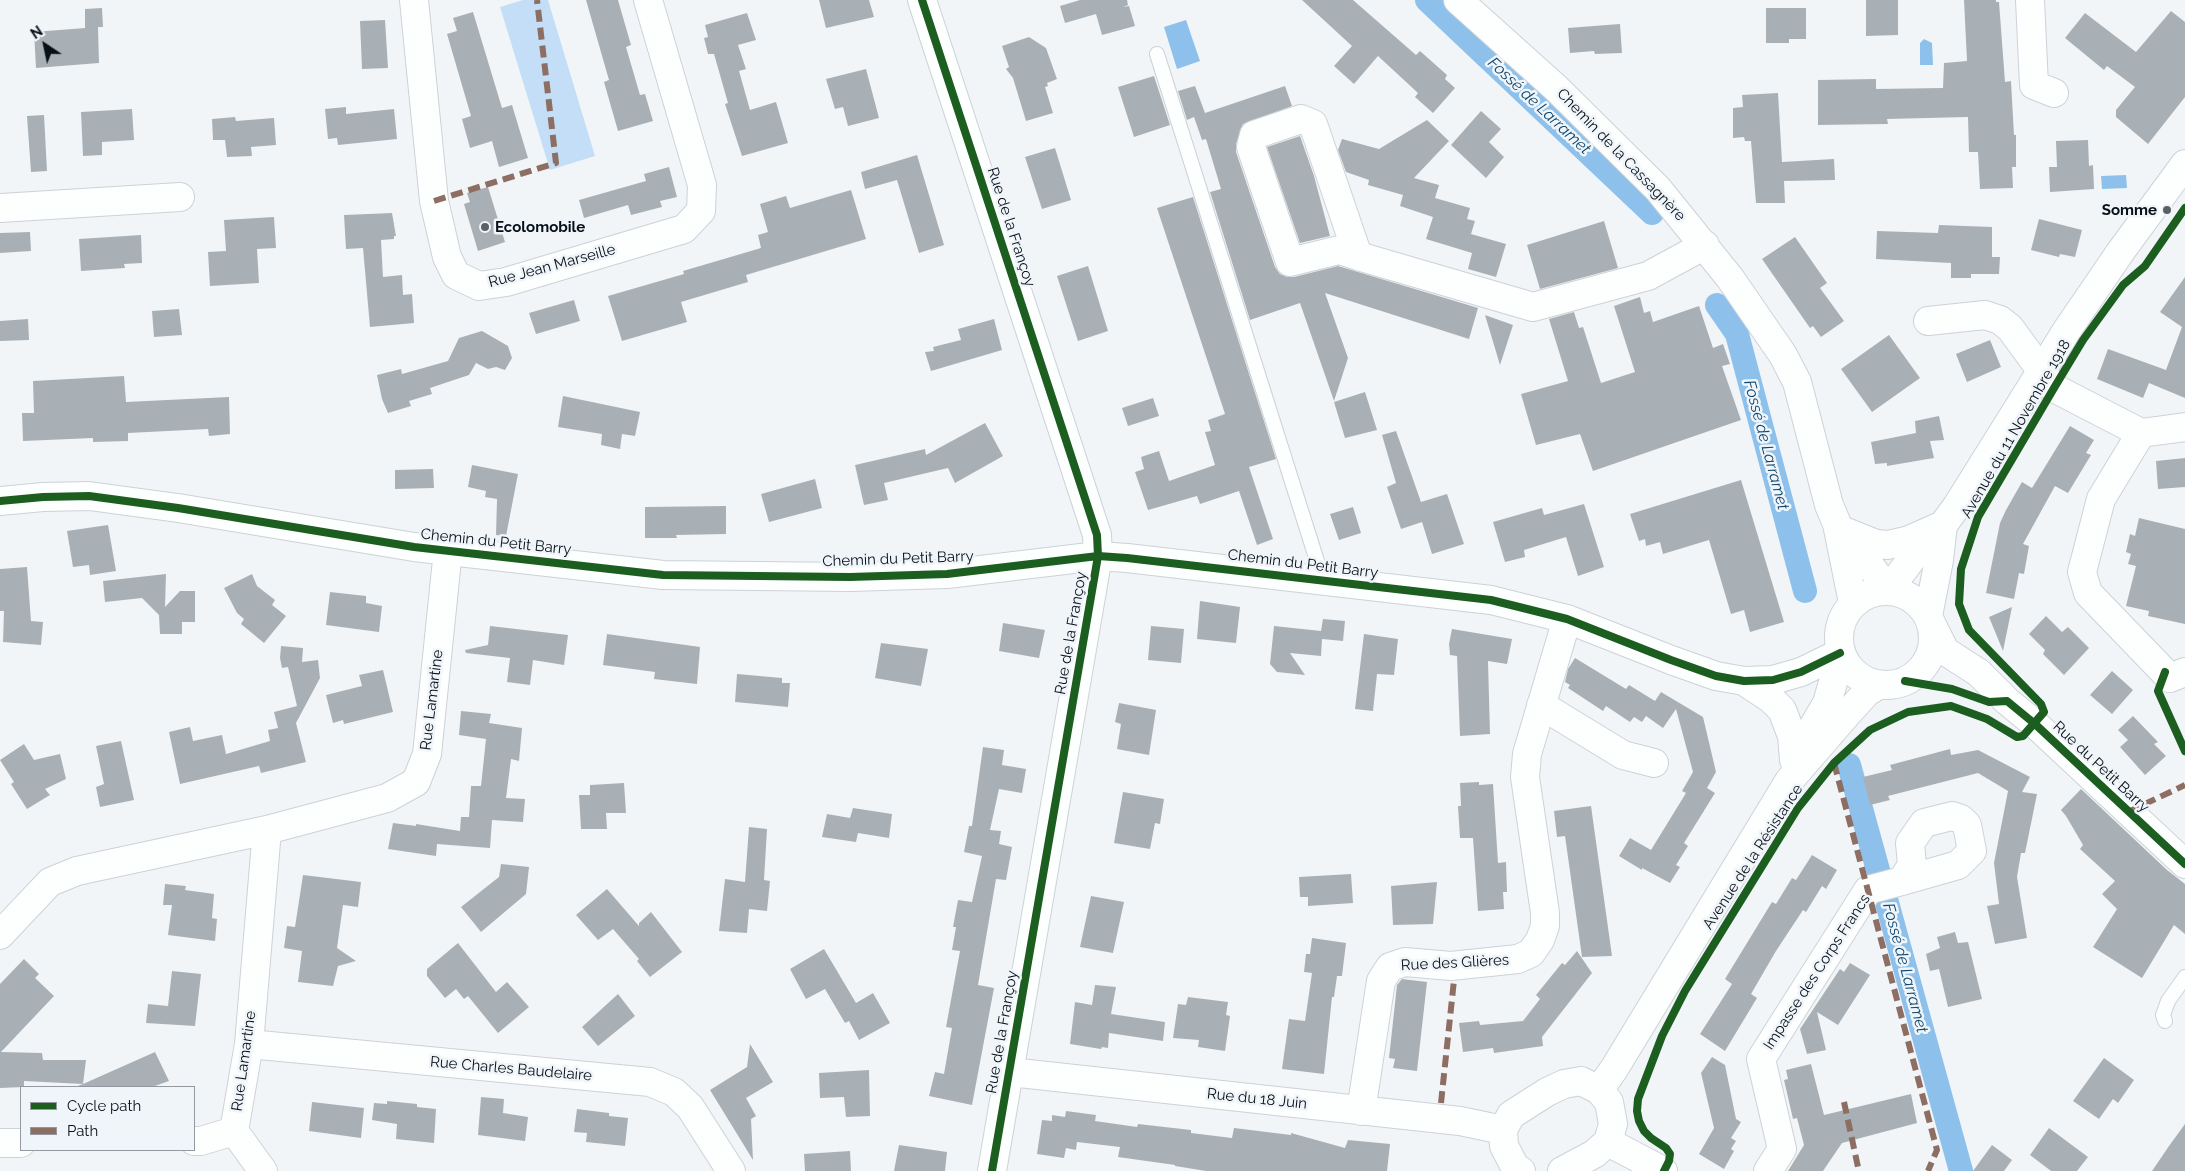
<!DOCTYPE html>
<html>
<head>
<meta charset="utf-8">
<style>
	body { margin:0 }
	#map { position:relative; width:2185px; height:1171px; overflow:hidden; background:#f2f5f8; font-family:Raleway,sans-serif }
	canvas { display:block }
	.legend { position:absolute; left:20px; top:1086px; width:175px; height:65px; box-sizing:border-box; background:#f0f5fa; border:1px solid #93999f; margin:0; padding:6px 9px; list-style:none; font-size:15px; color:#070f17 }
	.legend li { display:flex; align-items:center; gap:10px; height:25px }
	.legend b { width:25px; border:1px solid #93999f }
	.north { position:absolute; left:20px; top:20px; width:50px; height:50px; -webkit-text-stroke:4px #f0f5fa; paint-order:stroke; rotate:326deg; font-size:14px; font-weight:700; line-height:20px; text-align:center; color:#070f17 }
	.north::after { content:''; display:block; margin:auto; width:18px; height:22px; background:#070f17; clip-path:polygon(50% 0,100% 100%,50% 72%,0 100%) }
</style>
</head>
<body>
<div id="map">
<canvas width="2185" height="1171"></canvas>
<ul class="legend">
<li><b style="height:6px;background:#1b5e20"></b>Cycle path</li>
<li><b style="height:6px;background:#8d6e63"></b>Path</li>
</ul>
<div class="north">N</div>
</div>
<script>
const ctx = document.querySelector('canvas').getContext('2d');
ctx.lineJoin = 'round';
function fillPath(path, color) { ctx.fillStyle = color; ctx.fill(path, 'evenodd'); }
const toPath = rows => new Path2D(rows.map(r => 'M' + r).join(''));
function strokePath(path, color, width, dash) { ctx.strokeStyle = color; ctx.lineWidth = width; ctx.lineCap = dash ? 'butt' : 'round'; ctx.setLineDash(dash || []); ctx.stroke(path); }
function write(font, color, halo, rows, align = 'center') {
  ctx.font = font + ' Raleway,sans-serif'; ctx.lineWidth = 5; ctx.setLineDash([]); ctx.textBaseline = 'middle'; ctx.strokeStyle = halo; ctx.fillStyle = color; for (const [text, x, y, turn = 0] of rows) {
    ctx.save(); ctx.translate(x, y); ctx.rotate((+turn || 0) * Math.PI / 180); ctx.textAlign = isNaN(turn) ? turn : align; if (halo) ctx.strokeText(text, 0, 0); ctx.fillText(text, 0, 0); ctx.restore();
  }
}
fillPath(toPath([
	[523,0,548,0,595,156,550,170,500,7]
]), '#c3def6');
fillPath(toPath([
	[1186,20,1200,61,1177,69,1164,27],
	[1924,39,1932,43,1933,65,1920,65,1920,43],
	[2126,175,2127,188,2102,189,2101,176]
]), '#8dc1eb');
strokePath(toPath([
	[1427,0,1652,213],
	[1717,305,1737,334,1805,591],
	[1849,765,1961,1171]
]), '#8dc1eb', 24);
fillPath(toPath([
	[586,0,618,0,631,45,626,47,640,95,645,94,653,121,618,131,604,82,609,80],
	[819,0,869,0,874,17,826,28],
	[1080,0,1127,0,1128,5,1123,7,1129,6,1135,26,1102,35,1096,14,1065,23,1060,6],
	[1302,0,1353,0,1416,55,1420,51,1447,75,1445,79,1455,88,1433,113,1415,97,1418,93,1378,56,1354,84,1334,66,1352,46],
	[1866,0,1898,0,1898,35,1866,36],
	[1964,0,1996,0,1996,2,1999,2,2005,82,2011,81,2014,135,2016,135,2016,167,2012,167,2013,188,1980,189,1978,152,1969,152,1968,117,1887,119,1888,124,1818,125,1818,80,1876,79,1876,89,1943,88,1944,63,1967,61],
	[102,8,103,27,98,27,99,63,36,68,34,32,85,28,85,9],
	[1766,8,1806,8,1806,39,1789,39,1789,43,1766,43],
	[2171,11,2185,22,2185,97,2148,144,2116,117,2116,110,2135,87,2107,66,2104,70,2065,38,2085,13,2136,52],
	[473,12,502,108,512,105,528,158,499,167,492,141,470,148,462,119,471,116,447,34,457,31,453,18],
	[747,13,756,40,738,45,746,69,739,71,750,110,776,102,788,143,742,156,725,104,728,103,714,54,708,54,704,38,708,37,705,25],
	[385,20,388,68,362,69,360,21],
	[1620,24,1622,53,1595,54,1594,51,1570,53,1568,28],
	[1029,37,1046,48,1057,79,1047,83,1048,86,1045,87,1053,113,1026,121,1013,78,1006,69,1009,67,1002,46],
	[866,69,879,118,848,126,843,107,835,109,826,79],
	[1154,76,1170,125,1134,137,1118,87],
	[1195,86,1205,113,1285,86,1292,106,1243,124,1236,144,1236,152,1275,267,1280,274,1287,277,1294,277,1338,266,1465,304,1478,308,1469,339,1325,293,1348,358,1334,401,1300,303,1250,320,1210,192,1221,189,1206,139,1202,140,1194,117,1187,120,1178,91],
	[1778,93,1782,162,1834,159,1835,180,1784,181,1785,203,1756,203,1751,141,1745,141,1744,137,1733,138,1733,108,1743,107,1742,95],
	[346,107,346,114,394,109,397,139,338,145,337,138,328,139,325,109],
	[132,109,134,140,102,142,102,155,83,156,81,112],
	[1481,111,1501,129,1489,142,1504,157,1486,178,1451,145],
	[44,115,47,171,31,172,27,116],
	[235,117,236,121,274,118,276,145,251,147,252,156,227,157,225,140,213,140,212,119],
	[1427,120,1449,141,1414,178,1439,185,1435,198,1470,208,1467,219,1475,221,1471,234,1506,244,1496,277,1468,269,1472,253,1426,239,1433,217,1400,206,1403,195,1368,185,1369,180,1346,172,1338,150,1342,139,1379,149],
	[1300,136,1314,176,1330,236,1300,243,1267,147],
	[2088,140,2089,166,2093,165,2094,189,2050,192,2049,167,2057,167,2056,141],
	[1055,148,1071,200,1042,209,1025,157],
	[917,155,944,245,919,253,897,180,865,189,861,172],
	[669,167,677,197,660,201,662,207,631,215,628,205,584,218,579,200,646,181,644,174],
	[488,187,505,242,478,251,464,204,470,202,467,193],
	[851,190,866,239,746,275,748,282,681,302,687,322,622,341,608,296,684,274,683,271,761,248,758,235,768,232,760,204,786,196,790,208],
	[1193,197,1276,459,1249,467,1273,539,1257,545,1239,491,1200,504,1197,496,1148,510,1135,472,1144,469,1141,457,1159,451,1169,481,1215,465,1205,432,1211,431,1208,420,1225,414,1157,208],
	[392,213,396,236,394,236,394,239,381,240,383,277,402,275,403,295,412,294,414,323,370,327,363,248,346,249,344,215],
	[274,217,276,248,257,249,259,283,210,286,208,252,226,251,224,220],
	[2039,219,2082,230,2075,257,2060,254,2059,257,2031,250],
	[1604,221,1618,268,1540,289,1527,245],
	[1939,225,1992,227,1992,257,2000,257,1999,274,1971,274,1971,278,1951,278,1951,263,1876,259,1877,231,1938,233],
	[30,232,31,251,0,253,0,233],
	[141,235,142,263,124,264,125,268,81,271,79,239],
	[1795,237,1827,283,1820,288,1844,321,1821,337,1813,326,1810,328,1762,259],
	[1088,266,1108,331,1078,341,1057,276],
	[2185,277,2185,398,2149,383,2143,398,2097,379,2108,349,2166,370,2182,327,2160,312],
	[1640,297,1644,313,1650,311,1653,322,1699,306,1713,348,1723,344,1730,364,1722,366,1741,420,1593,471,1580,434,1536,445,1521,394,1568,381,1549,319,1574,312,1579,328,1583,327,1601,383,1635,372,1614,306],
	[574,300,580,321,536,334,529,313],
	[179,309,182,335,154,337,152,311],
	[1485,315,1513,325,1500,365],
	[28,319,29,340,0,341,0,321],
	[994,319,1002,350,931,371,925,352,934,351,933,347,961,340,958,329],
	[482,331,508,346,512,358,505,370,496,367,488,369,476,363,469,375,430,388,432,394,409,401,411,406,388,413,382,399,377,375,401,369,402,374,448,361,459,338],
	[1889,335,1920,378,1872,412,1841,369],
	[1990,340,2001,367,1967,382,1956,354],
	[124,376,126,402,229,397,230,434,209,436,208,429,128,433,128,441,93,442,93,438,23,441,22,413,34,413,33,381],
	[1365,392,1377,430,1345,438,1334,402],
	[563,396,640,412,635,436,622,434,620,449,601,445,602,434,558,427],
	[1153,398,1159,416,1128,426,1122,408],
	[1939,416,1944,440,1930,441,1934,458,1887,466,1887,463,1875,464,1871,442,1916,433,1915,421],
	[985,423,1003,456,955,483,948,468,884,483,888,500,864,505,855,465,925,449,926,455],
	[2070,426,2094,440,2086,453,2091,455,2068,493,2055,486,2023,544,2029,546,2024,574,2019,573,2014,599,1986,593,2000,523,2006,510,2022,482,2032,488],
	[1396,431,1421,502,1447,494,1464,544,1432,554,1422,522,1401,529,1387,487,1396,483,1382,435],
	[2185,458,2185,487,2158,489,2156,461],
	[472,465,518,474,506,536,496,535,497,499,485,497,486,491,468,487],
	[433,469,434,488,395,489,395,470],
	[815,479,822,508,769,522,761,494],
	[1741,480,1784,622,1750,632,1744,610,1731,614,1709,540,1663,554,1660,542,1646,546,1645,539,1639,541,1630,514],
	[1584,504,1604,567,1578,576,1566,537,1524,550,1525,557,1505,562,1493,522,1542,508,1544,515],
	[726,506,726,534,676,535,677,538,645,538,645,507],
	[1353,507,1361,533,1339,540,1330,514],
	[2139,518,2185,529,2185,624,2148,616,2149,611,2126,606,2136,566,2128,564,2131,554,2126,552,2130,534,2135,536],
	[108,525,116,571,90,575,89,565,73,567,67,531],
	[27,567,31,621,43,622,41,645,3,642,4,611,0,611,0,569],
	[166,574,165,607,180,591,195,591,195,622,182,622,182,634,160,634,159,615,142,598,105,602,103,581],
	[252,574,257,586,275,600,272,605,286,616,264,643,241,624,244,619,237,613,224,588],
	[330,592,366,596,366,603,382,606,379,632,326,625],
	[1200,601,1240,607,1236,643,1197,639],
	[2012,607,2003,651,1989,617],
	[2046,616,2062,632,2068,627,2089,648,2064,675,2043,654,2045,650,2029,634],
	[1323,619,1345,621,1343,641,1322,639,1321,656,1290,653,1305,675,1277,672,1270,664,1274,626,1321,631],
	[1003,623,1045,630,1039,658,999,651],
	[490,626,568,635,564,665,533,660,530,685,507,682,510,658,466,653,465,650,488,645],
	[1151,626,1184,629,1181,663,1148,660],
	[1452,629,1512,639,1507,664,1488,661,1490,734,1460,736,1457,656,1450,655,1449,644],
	[607,634,700,647,697,684,654,679,655,672,603,665],
	[1364,634,1398,639,1394,675,1377,674,1373,711,1355,709],
	[881,643,928,649,921,686,875,678],
	[281,646,303,648,302,662,318,660,320,678,296,723,306,762,261,773,259,766,180,784,169,732,190,727,193,741,222,735,226,754,270,741,268,730,278,728,274,712,297,706,288,667,282,668,280,658],
	[1575,658,1626,689,1629,685,1655,701,1661,692,1703,717,1716,772,1707,788,1715,793,1684,843,1688,846,1676,865,1680,867,1670,883,1642,868,1642,870,1619,856,1630,838,1651,850,1686,793,1682,791,1693,772,1676,709,1663,728,1646,716,1642,722,1634,717,1630,722,1606,706,1603,711,1568,688,1570,685,1565,682,1568,669],
	[383,670,393,712,344,724,343,720,333,723,326,695,362,686,359,675],
	[2112,671,2133,690,2112,714,2090,695],
	[737,674,782,678,782,683,790,683,788,707,735,702],
	[1119,703,1156,710,1149,755,1117,749,1121,724,1115,722],
	[461,711,491,714,489,723,522,728,519,761,511,759,506,798,525,799,523,822,492,820,490,848,437,844,436,856,388,849,393,823,416,826,416,824,460,831,461,817,469,817,471,786,481,786,486,739,459,735],
	[2133,716,2158,742,2154,744,2166,756,2145,775,2120,747,2128,740,2118,730],
	[121,741,134,800,100,807,96,787,104,784,96,746],
	[24,744,34,760,60,754,66,779,45,789,50,795,27,809,11,784,14,782,0,760],
	[983,747,1004,750,1002,765,1026,769,1022,793,999,789,990,830,1001,831,999,844,1012,847,1006,880,996,879,978,985,994,988,972,1105,929,1096,935,1072,944,1074,952,1028,946,1027,960,951,952,950,956,927,953,927,958,900,972,902,982,856,964,852,969,826,972,826],
	[1950,749,1951,755,1978,750,2030,777,2022,792,2037,794,2025,853,2021,853,2017,877,2027,938,1995,944,1987,906,1999,904,1994,863,2008,791,1978,773,1888,796,1890,800,1870,805,1863,777,1892,770,1890,765],
	[1479,782,1479,785,1493,784,1498,863,1506,862,1507,892,1503,892,1504,909,1478,911,1473,838,1460,838,1458,806,1461,806,1460,783],
	[624,783,626,813,606,813,607,829,581,829,579,795,590,795,590,785],
	[2081,789,2167,870,2185,884,2185,934,2174,925,2142,978,2093,947,2117,909,2102,894,2115,881,2080,849,2083,845,2066,816,2061,810],
	[1123,792,1164,799,1160,824,1155,823,1150,849,1114,843],
	[1591,806,1612,956,1582,957,1565,836,1557,837,1554,811],
	[853,808,892,814,889,838,858,833,856,842,822,837,827,814,850,818],
	[749,827,767,829,764,880,770,881,767,911,749,909,747,933,719,931,725,879,745,882],
	[1812,855,1837,870,1826,889,1822,886,1806,912,1803,910,1776,951,1751,994,1757,998,1725,1051,1700,1034,1732,984,1725,979,1772,902,1776,904,1792,878,1796,880],
	[501,864,529,867,526,894,481,932,461,907,499,877],
	[1351,874,1353,903,1308,906,1308,897,1300,897,1299,877],
	[303,875,361,882,358,907,343,905,337,948,356,961,338,966,333,986,298,982,302,951,284,948,287,926,295,927],
	[1437,882,1433,924,1393,925,1391,886],
	[165,884,186,886,185,890,214,894,212,918,217,919,215,941,168,935,172,905,163,905],
	[607,889,639,926,639,923,651,912,682,952,650,977,637,961,639,959,613,929,598,940,576,915],
	[1091,896,1124,902,1113,953,1080,947],
	[1955,932,1958,943,1968,942,1982,999,1948,1007,1939,969,1930,971,1926,954,1940,948,1937,937],
	[1312,938,1346,943,1342,976,1337,976,1334,997,1332,997,1324,1074,1282,1069,1289,1019,1305,1021,1312,973,1304,972,1306,954,1310,954],
	[458,943,496,992,507,982,529,1007,498,1033,468,996,464,999,456,989,445,998,427,976,427,969],
	[824,949,856,1003,873,993,890,1023,859,1040,849,1021,845,1023,825,989,806,999,790,969],
	[1577,951,1592,973,1542,1037,1543,1046,1494,1053,1493,1048,1463,1052,1459,1023,1479,1021,1480,1025,1523,1021,1540,999,1536,995,1562,963,1565,965],
	[24,959,39,974,35,978,54,996,1,1052,42,1053,43,1060,86,1060,83,1084,155,1052,169,1081,152,1087,75,1087,83,1084,24,1081,24,1087,0,1088,0,984],
	[1850,963,1870,975,1838,1025,1817,1012,1826,1050,1807,1054,1800,1029,1840,969,1844,972],
	[172,971,201,974,195,1026,146,1023,148,1004,168,1006],
	[1402,979,1427,982,1417,1071,1393,1068,1395,1059,1389,1058,1397,985],
	[1095,985,1116,987,1111,1014,1165,1022,1163,1041,1109,1033,1108,1048,1102,1047,1101,1049,1070,1044,1075,1002,1092,1005],
	[618,994,635,1016,598,1046,582,1027],
	[1188,997,1228,1002,1226,1015,1230,1016,1225,1051,1198,1047,1199,1040,1173,1038,1178,1004,1186,1005],
	[750,1044,773,1082,746,1098,756,1116,751,1119,753,1160,710,1090,747,1067],
	[1712,1057,1725,1065,1736,1119,1741,1122,1731,1138,1736,1141,1731,1149,1734,1151,1724,1169,1699,1154,1714,1128,1701,1073],
	[2104,1058,2134,1080,2118,1103,2113,1099,2099,1119,2073,1101],
	[1811,1064,1824,1115,1911,1094,1917,1123,1842,1143,1823,1171,1788,1171,1804,1145,1797,1118,1793,1119,1784,1080,1788,1079,1786,1070],
	[869,1070,870,1116,846,1117,844,1097,820,1098,819,1073],
	[481,1097,504,1099,503,1113,528,1117,525,1141,478,1135],
	[387,1101,417,1104,417,1107,436,1109,434,1143,396,1139,397,1124,372,1120,374,1103,387,1104],
	[312,1102,364,1108,361,1138,309,1131],
	[577,1109,609,1113,609,1116,628,1118,625,1146,586,1142,587,1133,574,1132],
	[1066,1111,1096,1115,1095,1121,1137,1127,1138,1124,1191,1130,1191,1133,1232,1138,1234,1128,1291,1135,1291,1133,1345,1148,1348,1140,1390,1144,1387,1171,1206,1171,1175,1166,1175,1165,1118,1157,1120,1147,1077,1142,1076,1150,1066,1148,1064,1158,1037,1154,1042,1120,1052,1121,1052,1115,1065,1117],
	[2185,1124,2185,1171,2152,1171,2169,1146],
	[2049,1128,2088,1157,2077,1171,2051,1171,2030,1155],
	[899,1145,947,1152,945,1171,894,1171],
	[1992,1145,2012,1160,2004,1171,1973,1171],
	[850,1151,851,1171,805,1171,804,1154]
]), '#a9b0b5');
const service = toPath([
	[1157,54,1323,580],
	[2165,1021,2163,1015,2168,1001,2185,977]
]);
const minor = toPath([
	[414,0,434,201,447,257,456,275,479,286,506,282,684,229,701,211,702,185,648,0],
	[922,0,1097,535,1098,556,992,1171],
	[1458,0,1556,88,1658,189,1730,278,1783,355,1797,382,1829,505,1837,524,1853,603],
	[2030,0,2034,85,2054,93],
	[0,208,180,197],
	[1358,256,1313,124,1301,119,1254,135,1251,147,1290,262,1339,250,1358,256,1533,307,1648,276,1705,245],
	[1928,321,1985,315,2000,320,2010,328,2054,388,2141,433,2101,499,2082,572,2088,593,2170,678,2185,672],
	[2141,433,2185,427],
	[0,501,43,497,89,496,178,508,414,547,663,575,850,577,947,574,1098,556,1127,558,1491,600,1567,619,1671,660,1716,676,1744,681,1773,680,1801,672,1840,653],
	[1845,532,1889,591],
	[1846,532,1876,544,1888,545,1909,540,1943,525],
	[1931,623,1945,651,1979,673,2007,701,2035,724,2185,864],
	[1744,681,1771,699,1782,710,1792,736,1794,760],
	[1541,705,1623,755,1654,763],
	[0,935,50,882,77,871,267,830],
	[249,1044,650,1082,674,1092,690,1107,731,1171],
	[1010,1072,1460,1121,1503,1130],
	[1361,1111,1381,981,1390,967,1405,962,1451,966,1518,959,1531,953,1540,940,1545,926,1545,913,1525,777,1527,754,1567,619],
	[234,1131,249,1044,267,830,387,798,416,782,427,754,448,550],
	[234,1131,263,1171],
	[194,1141,201,1141,234,1131],
	[1608,1142,1663,1171],
	[0,1143,21,1143],
	[1768,1171,1782,1149,1761,1059,1868,890,1902,881,1958,865,1972,851,1967,825,1961,819,1952,816,1924,823,1910,843,1912,865,1902,881]
]);
const tertiary = toPath([
	'1839 638a47 47 0 1 1 94 0a47 47 0 1 1-94 0Z',
	[1891,591,1898,577,1919,549,1943,525,1957,506,2067,330,2121,251,2185,164],
	[1928,616,1939,560,1943,525],
	[1800,749,1827,703,1841,655],
	[1599,1090,1614,1069,1789,781,1847,714,1867,692,1879,685],
	[1521,1171,1515,1167,1504,1146,1503,1130,1511,1115,1547,1092,1564,1084,1581,1081,1599,1090,1609,1102,1613,1124,1608,1142,1594,1154,1562,1171]
]);
strokePath(service, '#ccd2d8', 16);
strokePath(minor, '#ccd2d8', 30);
strokePath(tertiary, '#ccd2d8', 30);
strokePath(service, '#fdfefe', 14);
strokePath(minor, '#fdfefe', 28);
strokePath(tertiary, '#fdfefe', 28);
strokePath(toPath([
	[434,201,556,163,537,0],
	[1834,763,1937,1150,1928,1171],
	[2128,812,2185,785],
	[1844,1102,1858,1167],
	[1441,1103,1454,980]
]), '#8d6e63', 6, [12, 6]);
strokePath(toPath([
	[922,0,1097,535,1098,556,992,1171],
	[0,501,43,497,89,496,178,508,414,547,663,575,850,577,947,574,1098,556,1127,558,1491,600,1567,619,1671,660,1716,676,1744,681,1773,680,1801,672,1840,653],
	[2165,672,2158,691,2185,751],
	[1905,681,1952,689,1989,702,2007,701,2035,724,2185,864],
	[1664,1171,1669,1161,1670,1154,1666,1148,1651,1138,1644,1131,1639,1121,1637,1111,1638,1099,1662,1036,1685,991,1798,808,1834,763,1870,730,1908,712,1951,706,1987,719,2017,737,2023,736,2044,712,2041,704,1969,630,1959,604,1961,569,1978,517,2054,388,2083,340,2123,285,2145,266,2185,208]
]), '#1b5e20', 8);
for (const [x, y, r, color] of [
	[2167,210,5,"#596066"],
	[485,227,5,"#596066"]
]) { const dot = new Path2D(); dot.arc(x, y, r, 0, 2 * Math.PI); ctx.fillStyle = color; ctx.fill(dot); strokePath(dot, '#f0f5fa', 2); }
write('15px', '#070f17', '#f0f5fa', [
	["Chemin de la Cassagnère",1621,155,46],
	["Rue de la Françoy",1011,227,72],
	["Rue Jean Marseille",552,266,-15],
	["Avenue du 11 Novembre 1918",2016,429,-60],
	["Chemin du Petit Barry",496,542,6],
	["Chemin du Petit Barry",898,559,-2],
	["Chemin du Petit Barry",1303,564,7],
	["Rue de la Françoy",1071,633,-80],
	["Rue Lamartine",432,700,-83],
	["Rue du Petit Barry",2101,767,43],
	["Avenue de la Résistance",1753,857,-57],
	["Rue des Glières",1455,963,-3],
	["Impasse des Corps Francs",1817,972,-57],
	["Rue de la Françoy",1002,1032,-80],
	["Rue Lamartine",244,1061,-82],
	["Rue Charles Baudelaire",511,1069,5],
	["Rue du 18 Juin",1257,1099,6]
]);
write('bold 15px', '#070f17', '#f0f5fa', [
	["Somme",2157,210],
	["Ecolomobile",495,227,"left"]
], 'right');
write('italic 16px', '#0f476e', '#f0f5fa', [
	["Fossé de Larramet",1539,106,43],
	["Fossé de Larramet",1766,445,75],
	["Fossé de Larramet",1905,968,75]
]);
</script>
</body>
</html>
